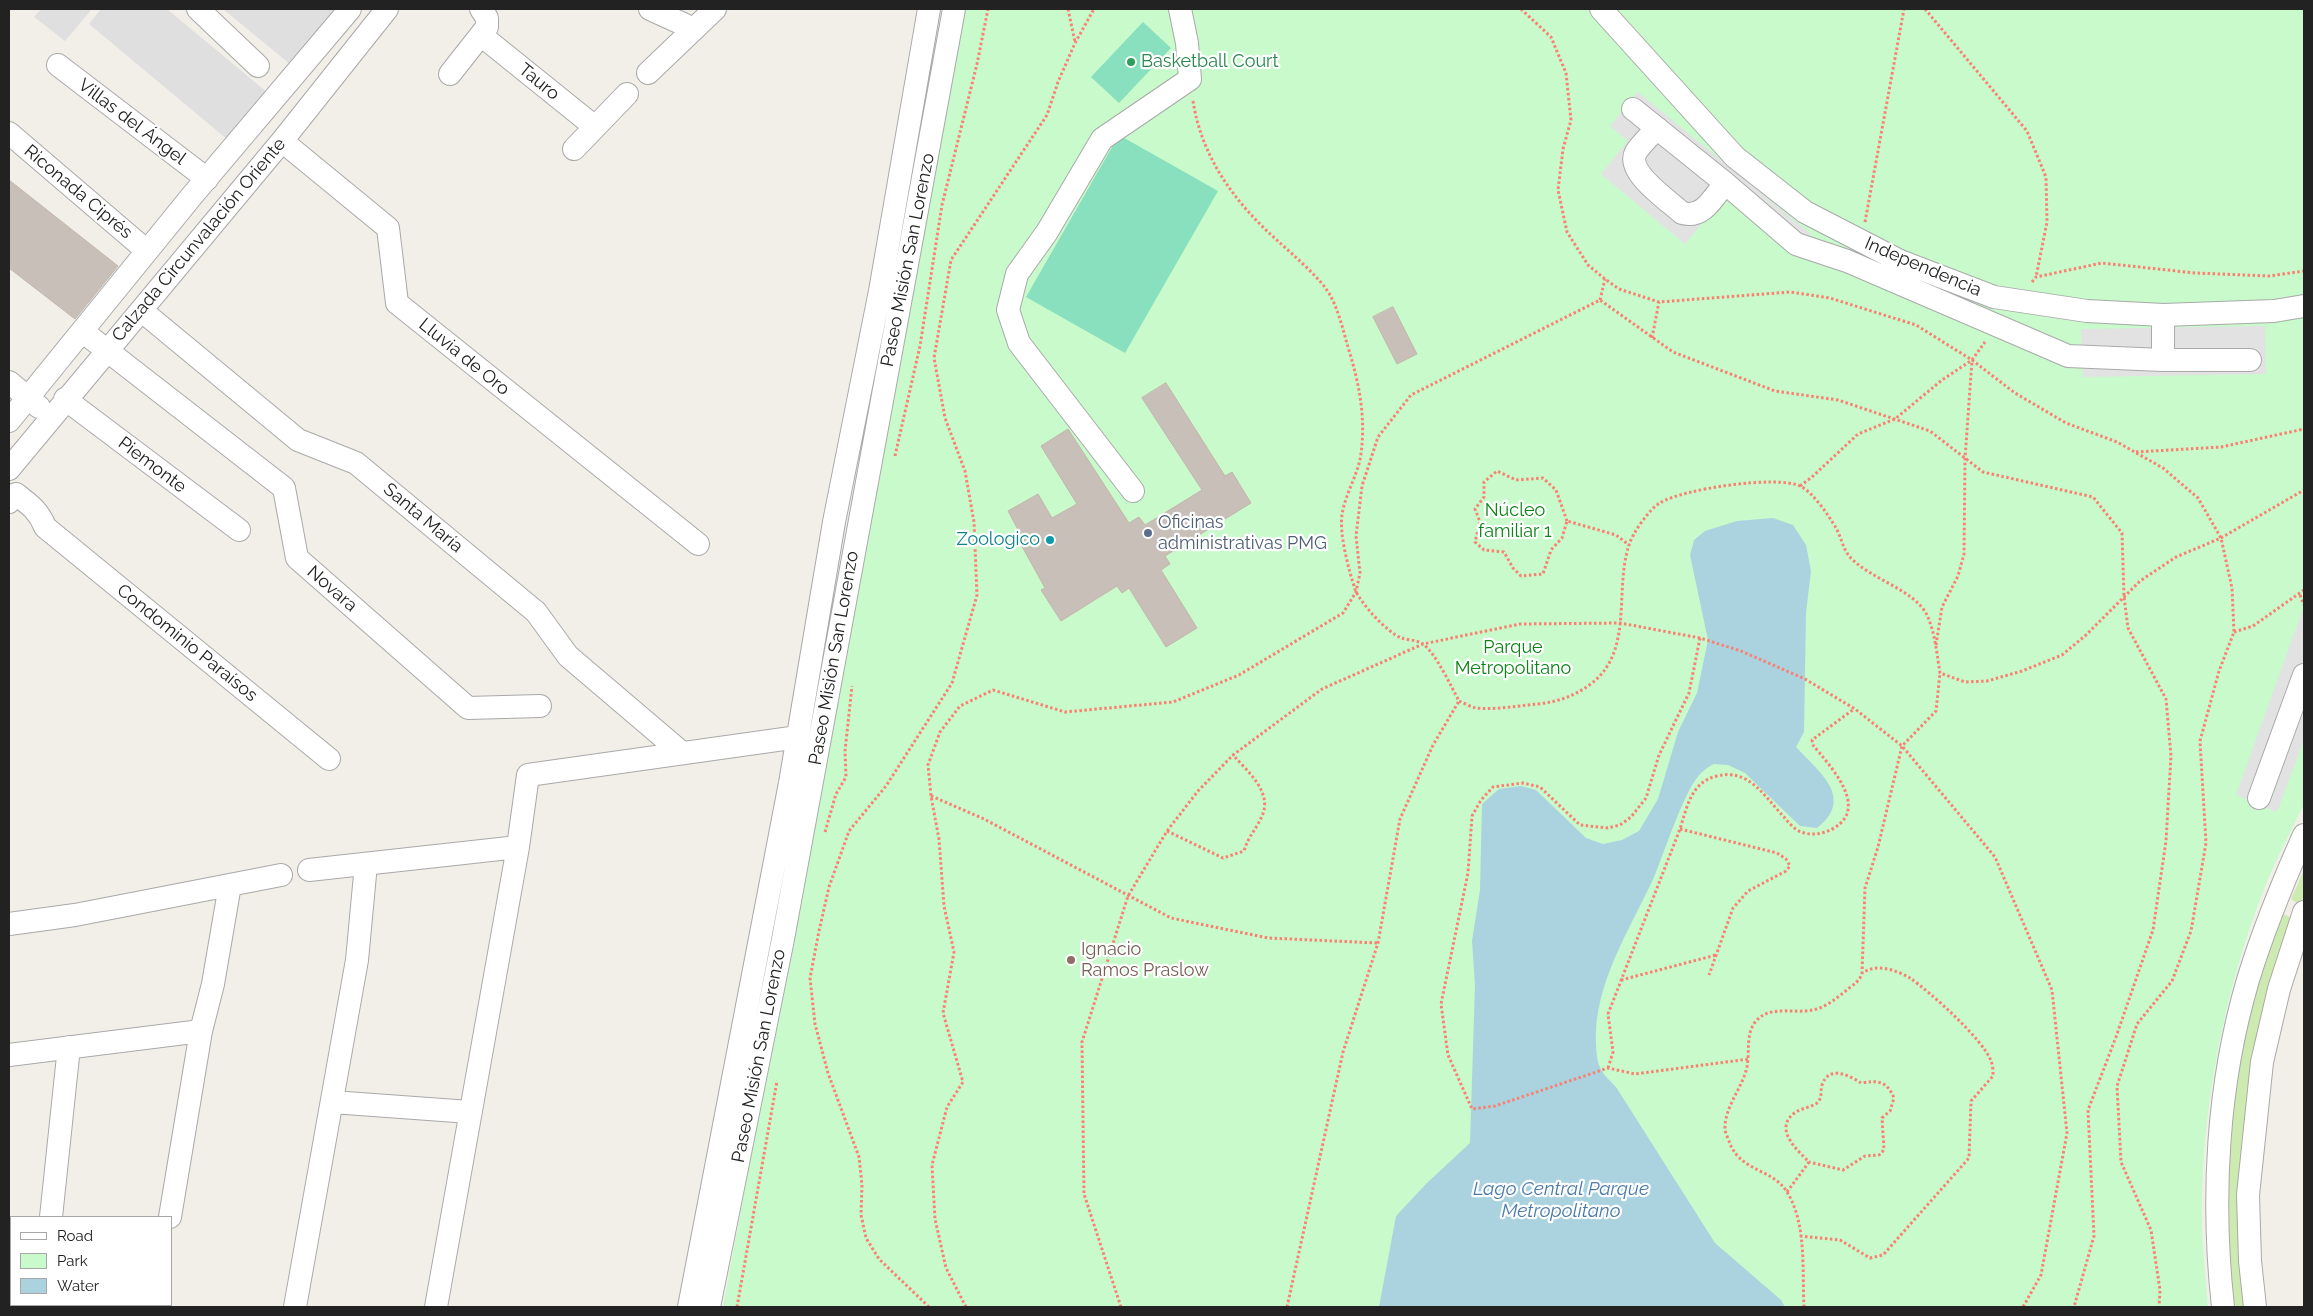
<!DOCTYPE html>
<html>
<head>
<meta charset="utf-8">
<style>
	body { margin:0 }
	#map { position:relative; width:2313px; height:1316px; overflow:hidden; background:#f2efe9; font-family:Raleway,sans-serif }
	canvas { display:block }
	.frame { position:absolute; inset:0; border:10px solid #222; pointer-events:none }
	.legend { position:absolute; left:10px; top:1216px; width:162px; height:90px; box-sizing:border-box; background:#fff; border:1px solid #a7a7a7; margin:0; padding:6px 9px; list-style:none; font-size:15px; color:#222 }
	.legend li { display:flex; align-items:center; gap:10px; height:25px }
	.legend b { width:25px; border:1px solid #a7a7a7 }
</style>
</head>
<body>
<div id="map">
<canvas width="2313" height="1316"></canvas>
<div class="frame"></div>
<ul class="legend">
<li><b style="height:6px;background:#fff"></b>Road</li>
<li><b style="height:14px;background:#c8facc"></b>Park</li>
<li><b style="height:14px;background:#aad3df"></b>Water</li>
</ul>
</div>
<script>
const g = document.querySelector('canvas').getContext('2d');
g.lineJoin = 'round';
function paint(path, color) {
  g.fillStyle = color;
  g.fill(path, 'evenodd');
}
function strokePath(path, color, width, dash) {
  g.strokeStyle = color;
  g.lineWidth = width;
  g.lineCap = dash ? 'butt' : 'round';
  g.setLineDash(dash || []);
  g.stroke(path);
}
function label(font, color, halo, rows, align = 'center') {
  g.font = font + ' Raleway,sans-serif';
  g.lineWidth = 4.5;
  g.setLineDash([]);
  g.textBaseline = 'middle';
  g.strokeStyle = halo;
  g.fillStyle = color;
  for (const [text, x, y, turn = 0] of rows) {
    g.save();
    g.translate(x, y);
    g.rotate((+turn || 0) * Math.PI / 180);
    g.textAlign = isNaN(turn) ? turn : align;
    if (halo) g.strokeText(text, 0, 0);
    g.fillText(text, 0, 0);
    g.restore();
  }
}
paint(new Path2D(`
	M 41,9 L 92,9 L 65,41 L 34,17 Z
	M 101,9 L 167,9 L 268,93 L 228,140 L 89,24 Z
	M 223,9 L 333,9 L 336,11 L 291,65 Z`), '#e0dfdf');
paint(new Path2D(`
	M 2304,870 L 2304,896 L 2300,905 L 2291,899 Z
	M 2277,911 L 2296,920 L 2274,986 L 2249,1307 L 2231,1307 L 2223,1196 L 2231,1079 Z`), '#cdebb0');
paint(new Path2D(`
	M 961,9 L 2304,9 L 2304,804 C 2291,832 2275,860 2264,889 C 2225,988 2201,1110 2202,1216 C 2202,1246 2206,1277 2208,1307 L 723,1307 Z`), '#c8facc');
paint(new Path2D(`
	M 1143,22 L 1171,48 L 1119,103 L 1091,77 Z
	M 1119,135 L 1218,191 L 1125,353 L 1026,297 Z`), '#88e0be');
paint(new Path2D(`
	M 1638,92 L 1811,234 L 1794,254 L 1724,197 L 1685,244 L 1601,174 L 1628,141 L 1610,126 Z
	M 2265,326 L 2266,374 L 2083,377 L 2081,329 Z
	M 2304,606 L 2304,739 L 2277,812 L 2236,795 Z`), '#e2e2e2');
paint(new Path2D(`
	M 1773,518 L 1793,525 L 1806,545 L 1811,571 L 1806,613 L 1804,732 L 1796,747 C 1818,771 1856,798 1817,828 L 1800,826 L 1745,773 L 1728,765 L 1714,764 C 1710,766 1705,769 1701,773 C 1685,788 1664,853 1654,877 C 1630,930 1593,984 1596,1045 C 1597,1068 1601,1072 1616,1087 L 1715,1243 L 1781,1300 L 1785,1307 L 1379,1307 L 1396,1216 L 1427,1183 L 1470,1143 L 1475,985 L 1472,941 L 1480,890 L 1482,804 L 1499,789 L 1521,786 L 1536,790 L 1586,838 L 1603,844 L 1622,840 L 1639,831 L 1658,799 L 1678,732 L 1697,693 L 1708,640 L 1690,555 L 1694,540 L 1705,531 L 1737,521 Z`), '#aad3df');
const building = new Path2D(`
	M 9,180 L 118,266 L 75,319 L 9,268 Z
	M 1393,307 L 1417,354 L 1397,364 L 1373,317 Z
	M 1166,383 L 1225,476 L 1232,472 L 1251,503 L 1165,556 L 1170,564 L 1161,570 L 1197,628 L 1166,647 L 1129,588 L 1122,593 L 1117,586 L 1061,621 L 1041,590 L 1045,588 L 1019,541 L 1023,539 L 1008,511 L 1038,494 L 1052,518 L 1077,504 L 1041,446 L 1068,429 L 1129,523 L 1139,517 L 1145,525 L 1202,490 L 1142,398 Z`);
paint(building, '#c7bfb8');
strokePath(building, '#c4b6ab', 1);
const minor = new Path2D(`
	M 198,9 L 258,66
	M 650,9 L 694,29
	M 1601,9 L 1735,157 L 1805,212 L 1900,261 L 1994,297 L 2087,311 L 2163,315 L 2274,311 L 2304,306
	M 482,36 L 595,127
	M 58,65 L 207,179
	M 648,73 L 715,9
	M 450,74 L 487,27 L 487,18 L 481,9
	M 1633,109 L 1725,183 L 1796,244 L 1847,261 L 2068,356 L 2163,360 L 2250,360
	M 1657,128 C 1650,136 1641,144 1636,152 C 1625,172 1668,200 1682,213 C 1703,219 1713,198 1725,183
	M 9,133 L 147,251
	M 282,141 L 388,228 L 397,303 L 698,544
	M 574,149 L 627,94
	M 142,311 L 298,440 L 356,463 L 536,612 L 568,656 L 682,753
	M 2163,315 L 2163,360
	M 82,331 L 284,488 L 297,558 L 468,708 L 540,706
	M 9,382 L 39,407
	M 65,399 L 239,530
	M 9,421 L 191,197 L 350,9
	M 9,469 L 282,141 L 387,9
	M 1133,491 L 1019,343 L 1008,310 L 1017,274 L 1047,232 L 1102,139 L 1190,79 L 1187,43 L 1180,9
	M 9,502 L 16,494 C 29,504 39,511 45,527 L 329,759
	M 2259,798 L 2304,675
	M 309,870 L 518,847
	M 9,924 L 75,915 L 281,875
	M 9,1055 L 201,1031
	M 332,1102 L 470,1112
	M 51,1217 L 69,1047
	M 170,1217 L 201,1031 L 213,984 L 230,885
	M 42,1307 L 43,1305
	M 156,1307 L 156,1305
	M 295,1307 L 357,960 L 366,864
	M 436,1307 L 518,847 L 528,775 L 798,737
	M 689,1307 L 790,783 L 834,522 L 880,291 L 929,9
	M 709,1307 L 783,939 L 954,9
	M 2223,1307 C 2211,1199 2217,1085 2248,980 C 2263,931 2283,882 2304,835
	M 2255,1307 L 2250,1261 L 2248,1195 L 2262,1062 L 2279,989 L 2304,912`);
strokePath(minor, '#a9a9a9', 24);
strokePath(new Path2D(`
	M 1068,9 L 1075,42
	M 1521,9 L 1551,37 L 1566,73 L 1571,120 L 1563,149 L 1558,190 L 1567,232 L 1588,265 L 1605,279 L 1619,289 L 1659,302 L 1790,292 L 1830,298 L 1916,325 L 1972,360 L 2015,393 L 2066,423 L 2117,442 L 2163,468 L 2198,498 L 2221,538 L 2232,588 L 2234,632 L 2219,671 L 2200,741 L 2206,843 L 2191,931 L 2172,981 L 2137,1024 L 2117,1086 L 2121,1162 L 2151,1230 L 2160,1290 L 2159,1307
	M 1925,9 L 2027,131 L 2046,177 L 2047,222 L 2036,277
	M 1193,101 C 1202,159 1236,204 1279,242 C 1293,255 1323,280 1331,297 C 1339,312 1343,330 1348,347 C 1359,383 1366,416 1361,454 C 1358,475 1345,494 1342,515 C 1339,534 1349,571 1355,589 C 1360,603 1387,632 1401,638 C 1408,640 1417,640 1423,644 C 1435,652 1452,688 1459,701 C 1464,703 1471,707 1476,708 C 1496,710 1517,706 1537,704 C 1558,702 1575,696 1592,683 C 1634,650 1614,590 1629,545 C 1632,534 1650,508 1660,503 C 1682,489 1776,475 1800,486 C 1813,492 1829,516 1836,528 C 1841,537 1843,548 1849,556 C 1869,579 1914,589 1927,615 C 1935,632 1937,655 1940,673 L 1965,682 L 1987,681 L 2022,671 L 2062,655 L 2086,635 L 2140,581 L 2176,557 L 2221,538 L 2304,490
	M 1865,222 L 1904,9
	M 2032,282 L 2036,277 L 2102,263 L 2195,273 L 2269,276 L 2304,271
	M 1600,300 L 1605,279
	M 1652,338 L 1659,302
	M 2136,452 L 2221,447 L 2304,429
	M 895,456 L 920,346 L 942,205 L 977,64 L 988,9
	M 1800,486 L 1812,477 L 1858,434 L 1895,419 L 1942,380 L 1972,360 L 1985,342
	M 1567,521 L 1556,490 L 1543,478 L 1516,480 L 1497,471 L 1484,482 L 1484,497 L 1475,509 L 1480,522 L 1475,542 L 1484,550 L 1504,552 L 1513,568 L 1521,576 L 1543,574 L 1551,550 L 1562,538 L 1567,521 L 1616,535 L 1629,545
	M 2300,595 L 2304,605
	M 2234,632 L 2253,626 L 2304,590
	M 1700,638 L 1689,693 L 1659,755 L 1646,798 L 1631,817 L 1620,825 L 1608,828 L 1580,825 L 1540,787 L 1523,783 L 1493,787 L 1481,800 L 1472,816 L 1468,873 L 1441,1004 L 1448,1055 L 1472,1109 L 1495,1106 L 1608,1068 L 1635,1074 L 1749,1059
	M 1936,645 L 1942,607 L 1958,576 L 1964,554 L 1965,459 L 1972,360
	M 931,796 L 984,819 L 1171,918 L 1268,938 L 1378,943
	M 1680,829 L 1777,853 L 1786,859 L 1790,866 L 1786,871 L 1748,891 L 1733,908 L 1709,975
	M 1167,831 L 1223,858 L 1244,851 C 1248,837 1257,828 1262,816 C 1273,792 1247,771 1233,755
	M 825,832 L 836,794 L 846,777 L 845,751 L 852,686
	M 1621,980 L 1716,955
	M 1608,1068 L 1613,1052 L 1608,1014 L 1680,829 C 1687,807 1691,782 1717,776 C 1749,768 1764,796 1784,817 C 1788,822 1795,830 1801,832 C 1812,836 1824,834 1834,828 C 1870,807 1829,765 1813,745 L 1812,740 L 1854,709
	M 1787,1192 L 1809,1162 C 1797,1150 1772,1128 1796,1112 C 1802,1108 1812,1107 1817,1103 C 1823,1098 1820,1090 1822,1085 C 1829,1065 1849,1075 1861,1083 C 1878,1080 1887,1081 1894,1098 L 1890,1111 L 1882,1118 L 1884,1150 L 1879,1155 L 1865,1156 L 1843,1170 L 1809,1162
	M 1800,1236 L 1840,1240 L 1870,1258 L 1883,1255 L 1969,1158 L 1971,1101 L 1993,1076 C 1993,1071 1993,1065 1991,1061 C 1983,1039 1930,992 1910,978 C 1896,970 1876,963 1863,973
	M 737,1307 L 777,1081
	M 929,1307 L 879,1259 L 866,1238 L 861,1215 L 862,1185 L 859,1157 L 828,1073 L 815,1024 L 810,978 L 819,931 L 829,887 L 849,831 L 886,786 L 952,683 L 977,595 L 974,522 L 965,471 L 945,418 L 934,358 L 951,260 L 1047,115 L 1058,82 L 1075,43 L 1094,9
	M 966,1307 L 946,1268 L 935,1219 L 932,1165 L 947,1107 L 963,1082 L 943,1013 L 954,952 L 944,906 L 939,839 L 931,796 L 928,765 L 940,732 L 960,706 L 993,690 L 1065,712 L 1173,702 L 1239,675 L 1343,613 L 1356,592 L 1360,573 L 1356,536 L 1362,486 L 1378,437 L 1411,395 L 1600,300 L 1673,352 L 1775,391 L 1838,400 L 1930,431 L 1983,472 L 2093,497 L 2122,533 L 2124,597 L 2128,628 L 2166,699 L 2171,756 L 2166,841 L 2153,930 L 2116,1037 L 2088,1110 L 2094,1236 L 2074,1307
	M 1121,1307 L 1084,1194 L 1082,1042 L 1128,896 L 1167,831 L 1198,791 L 1233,755 L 1322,689 L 1423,644 L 1520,624 L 1620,623 L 1700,638 L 1741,651 L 1805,679 L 1855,709 L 1902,746 L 1995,857 L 2052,990 L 2067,1133 L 2041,1275 L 2023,1307
	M 1287,1307 L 1343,1052 L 1378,943 L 1400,819 L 1433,745 L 1459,701
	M 1804,1307 C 1802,1271 1807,1224 1787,1192 C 1773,1169 1742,1172 1730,1144 C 1729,1140 1726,1135 1725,1130 C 1724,1107 1742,1089 1747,1067 C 1750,1052 1745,1032 1757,1020 C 1771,1005 1795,1014 1812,1010 C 1825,1008 1837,998 1848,989 C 1854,984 1860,981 1862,973 L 1865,888 L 1878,847 L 1902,746 L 1936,711 L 1940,673`), '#fa8072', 3, [2.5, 2.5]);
strokePath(minor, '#fff', 22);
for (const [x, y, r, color] of [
	[1131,62,5,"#2e9e5b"],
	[1148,533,5,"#5c6f8a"],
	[1050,540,5,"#0f9aa8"],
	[1071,960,5,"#8d6e63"]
]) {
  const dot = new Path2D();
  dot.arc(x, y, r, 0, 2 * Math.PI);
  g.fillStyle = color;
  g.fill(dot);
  strokePath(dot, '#fff', 2);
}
label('18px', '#27864d', '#fff', [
	["Basketball Court",1141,62]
], 'left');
label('18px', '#222', '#fff', [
	["Tauro",539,82,39],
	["Villas del Ángel",132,122,37],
	["Riconada Ciprés",78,192,40],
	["Calzada Circunvalación Oriente",199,240,-50],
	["Paseo Misión San Lorenzo",908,260,-79],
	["Independencia",1923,267,23],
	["Lluvia de Oro",464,357,39],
	["Piemonte",152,465,37],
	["Santa María",423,518,40],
	["Novara",332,589,41],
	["Condominio Paraísos",187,643,39],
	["Paseo Misión San Lorenzo",834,658,-80],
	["Paseo Misión San Lorenzo",759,1056,-79]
]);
label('18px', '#0c8416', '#fff', [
	["Núcleo",1515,511],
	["familiar 1",1515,532],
	["Parque",1513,648],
	["Metropolitano",1513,669]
]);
label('18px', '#4e5e75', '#fff', [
	["Oficinas",1158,523],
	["administrativas PMG",1158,544]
], 'left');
label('18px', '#0d838f', '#fff', [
	["Zoologico",1040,540]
], 'right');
label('18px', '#785e54', '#fff', [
	["Ignacio",1081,950],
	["Ramos Praslow",1081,971]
], 'left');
label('italic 19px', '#4a7aab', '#fff', [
	["Lago Central Parque",1561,1189],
	["Metropolitano",1561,1211]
]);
</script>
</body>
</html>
